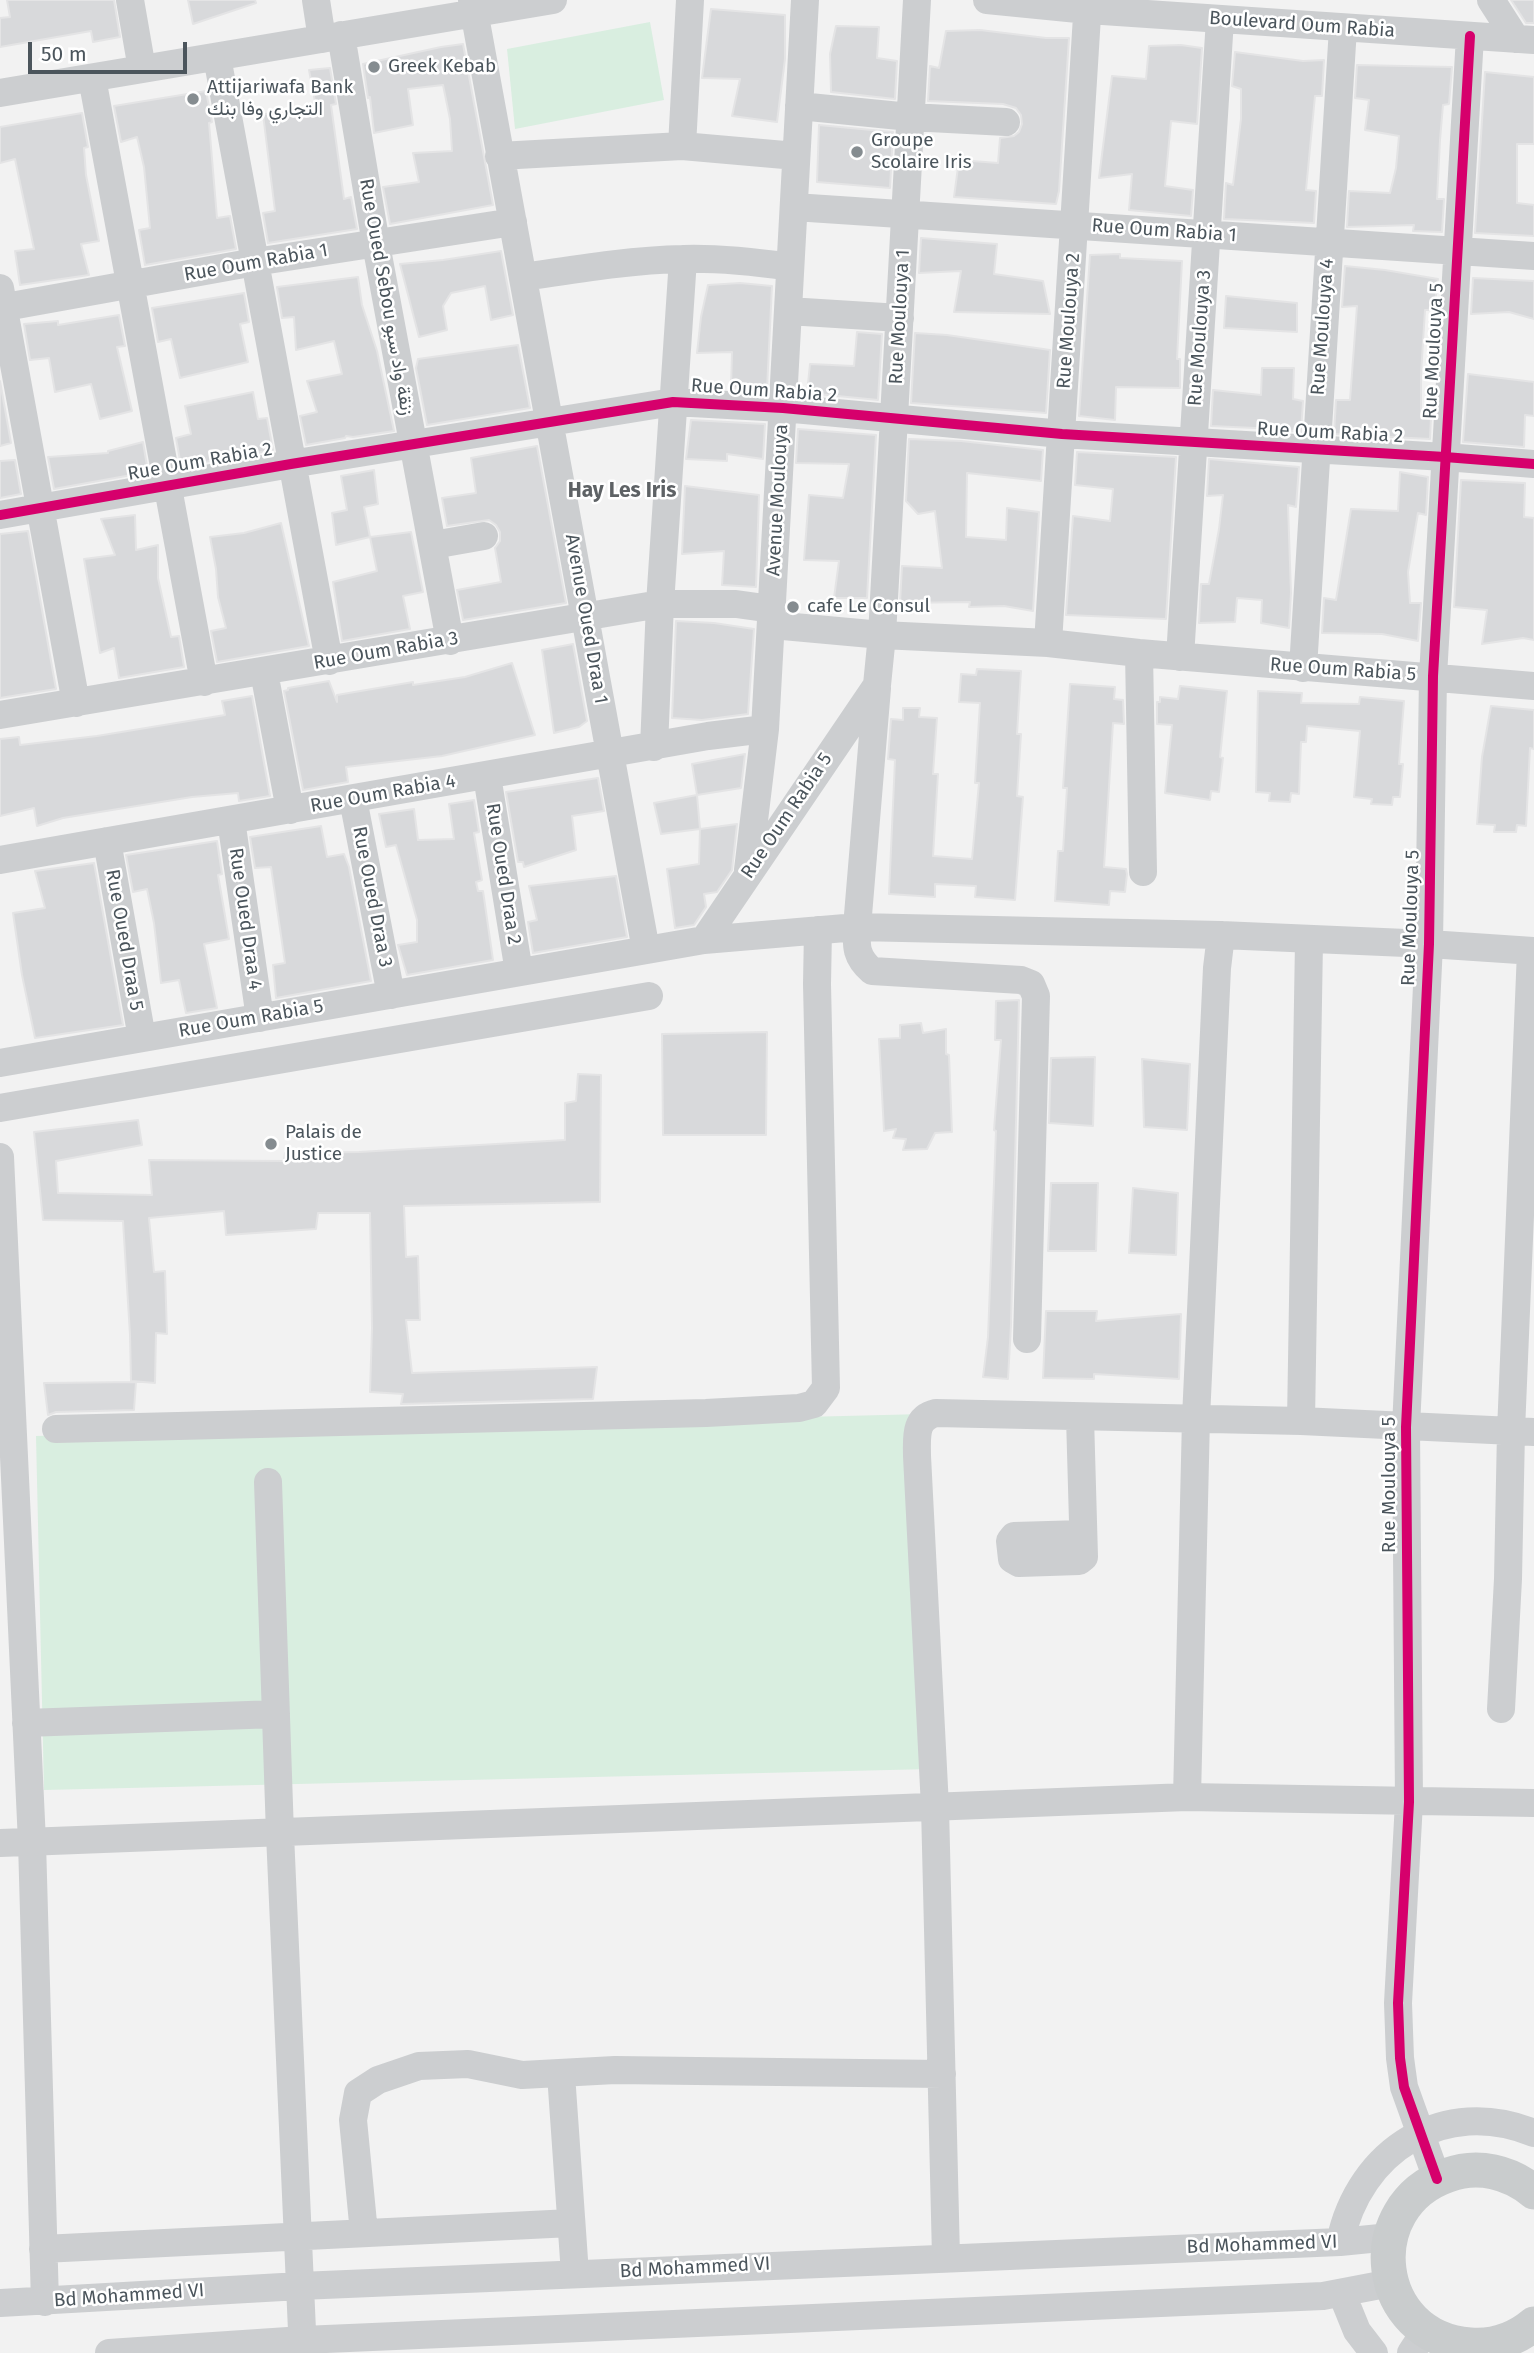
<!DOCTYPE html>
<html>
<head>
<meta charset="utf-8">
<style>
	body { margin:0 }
	#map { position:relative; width:1534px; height:2353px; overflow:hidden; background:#f2f2f2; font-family:"Fira Sans",sans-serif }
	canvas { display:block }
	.scale { position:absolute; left:28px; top:42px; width:159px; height:32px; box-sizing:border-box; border:4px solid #4b555c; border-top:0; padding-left:9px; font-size:21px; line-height:24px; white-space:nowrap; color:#4b555c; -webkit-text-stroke:5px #fff; paint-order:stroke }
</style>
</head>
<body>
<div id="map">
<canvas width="1534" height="2353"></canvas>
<div class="scale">50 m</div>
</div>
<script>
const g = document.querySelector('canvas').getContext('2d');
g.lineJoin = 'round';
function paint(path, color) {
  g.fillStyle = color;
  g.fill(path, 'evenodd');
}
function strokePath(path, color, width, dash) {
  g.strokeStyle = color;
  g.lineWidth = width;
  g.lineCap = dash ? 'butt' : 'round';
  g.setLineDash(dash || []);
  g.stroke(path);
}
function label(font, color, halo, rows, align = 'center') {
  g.font = font + ' "Fira Sans",Vazirmatn,sans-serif';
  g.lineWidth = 5;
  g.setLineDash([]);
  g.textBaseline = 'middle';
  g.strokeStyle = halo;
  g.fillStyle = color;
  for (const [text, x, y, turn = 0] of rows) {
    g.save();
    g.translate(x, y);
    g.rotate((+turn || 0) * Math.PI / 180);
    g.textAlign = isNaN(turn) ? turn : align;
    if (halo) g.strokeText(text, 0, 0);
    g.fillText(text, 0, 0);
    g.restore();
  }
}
paint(new Path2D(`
	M 650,22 L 664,100 L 515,129 L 507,49 Z
	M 924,1414 L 932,1769 L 44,1790 L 36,1436 Z`), '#d9eee0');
const building = new Path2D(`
	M 7,0 L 114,0 L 120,37 L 93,42 L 91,31 L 0,47 L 0,18 L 10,17 Z
	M 188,0 L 255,0 L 256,3 L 193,24 Z
	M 1511,0 L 1534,0 L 1534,23 L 1526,23 Z
	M 711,9 L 785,15 L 785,59 L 777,122 L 732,116 L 740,79 L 702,78 Z
	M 836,26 L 879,27 L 877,58 L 897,61 L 895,99 L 831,92 L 830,54 Z
	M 980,30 L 1046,38 L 1069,38 L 1059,191 L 1056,204 L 954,197 L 959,160 L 998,163 L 1000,138 L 1014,136 L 1019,132 L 1022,124 L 1021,115 L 1016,108 L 1003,104 L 928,101 L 930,66 L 939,68 L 946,31 Z
	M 463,44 L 493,205 L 390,224 L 383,187 L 419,182 L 413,153 L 452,151 L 450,119 L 443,85 L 408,89 L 413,125 L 374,133 L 370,97 L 368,98 L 363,64 L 441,47 Z
	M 1181,45 L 1202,48 L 1197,124 L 1171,121 L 1165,186 L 1193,190 L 1191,216 L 1129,210 L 1132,174 L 1099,178 L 1112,76 L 1146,79 L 1149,46 Z
	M 1235,52 L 1303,61 L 1324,60 L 1322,96 L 1315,96 L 1306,190 L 1316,191 L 1314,223 L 1224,219 L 1226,183 L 1233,185 L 1241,119 L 1241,89 L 1232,86 Z
	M 1357,65 L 1452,67 L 1449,104 L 1443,105 L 1440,140 L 1437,199 L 1444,199 L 1442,232 L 1413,231 L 1414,225 L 1347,227 L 1349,191 L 1390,193 L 1396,168 L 1399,136 L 1365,130 L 1369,100 L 1355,98 Z
	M 330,68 L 336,104 L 331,105 L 344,199 L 351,197 L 357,229 L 268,243 L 263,213 L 275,211 L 263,114 L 294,113 L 322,106 L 316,107 L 309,70 Z
	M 1485,72 L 1534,77 L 1534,144 L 1517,144 L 1517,203 L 1534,205 L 1534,236 L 1475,233 Z
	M 206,91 L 212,122 L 209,123 L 217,218 L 230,216 L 236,249 L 145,265 L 139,230 L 150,228 L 144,167 L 137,137 L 121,142 L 114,106 Z
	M 82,113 L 88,147 L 84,148 L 86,175 L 99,241 L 81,244 L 89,275 L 20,285 L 15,251 L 34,249 L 15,159 L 0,163 L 0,127 Z
	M 819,125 L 893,132 L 890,188 L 817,182 Z
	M 921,238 L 997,244 L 994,274 L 1043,281 L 1050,314 L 954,312 L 961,271 L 919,273 Z
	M 501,251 L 513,315 L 491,320 L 485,286 L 451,293 L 443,306 L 447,330 L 419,337 L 400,264 L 443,260 Z
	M 1120,254 L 1120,258 L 1182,261 L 1177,359 L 1180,359 L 1180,388 L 1116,387 L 1115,420 L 1079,416 L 1090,255 Z
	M 1345,266 L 1385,270 L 1438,279 L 1434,310 L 1425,310 L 1421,374 L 1421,416 L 1431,417 L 1430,439 L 1334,434 L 1336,400 L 1350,400 L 1357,306 L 1342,307 Z
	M 358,277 L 362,305 L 377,351 L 394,431 L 353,437 L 346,436 L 345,438 L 306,445 L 300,416 L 317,412 L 307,381 L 342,374 L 334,341 L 296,350 L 294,317 L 282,318 L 277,287 Z
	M 1473,278 L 1534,281 L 1534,319 L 1509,312 L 1471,314 Z
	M 740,283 L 772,286 L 767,389 L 731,388 L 732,352 L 697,353 L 701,317 L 708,285 Z
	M 244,293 L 249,322 L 240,324 L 248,362 L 180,378 L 171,339 L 158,342 L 152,308 Z
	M 1226,296 L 1297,303 L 1297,332 L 1224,328 Z
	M 119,315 L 125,346 L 117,347 L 132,411 L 100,419 L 91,384 L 55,392 L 49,358 L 30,360 L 24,324 L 58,321 L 58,325 Z
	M 857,332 L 882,334 L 878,400 L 807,393 L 810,364 L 854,366 Z
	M 915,333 L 947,335 L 1050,350 L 1046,413 L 911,403 Z
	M 518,345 L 530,408 L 427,425 L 416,368 L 418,359 Z
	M 1262,368 L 1294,368 L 1293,399 L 1303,401 L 1301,432 L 1277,429 L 1211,426 L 1213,390 L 1261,395 Z
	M 1468,374 L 1534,382 L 1534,416 L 1525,415 L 1524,447 L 1463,442 Z
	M 0,381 L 11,443 L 0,446 Z
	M 253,392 L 258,419 L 267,418 L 273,450 L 181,466 L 176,438 L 191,434 L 185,406 Z
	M 691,420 L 765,424 L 763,459 L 727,454 L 727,461 L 686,459 Z
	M 798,429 L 876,435 L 867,598 L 834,598 L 839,561 L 804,560 L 809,495 L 843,498 L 849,464 L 796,463 Z
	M 909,439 L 961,441 L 1043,450 L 1041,481 L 967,473 L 966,537 L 1006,540 L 1007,508 L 1039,512 L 1033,611 L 1004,606 L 969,607 L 970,602 L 900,603 L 902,566 L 942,568 L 935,511 L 918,514 L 906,501 Z
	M 143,442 L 148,472 L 54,489 L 48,457 L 108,453 L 108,451 Z
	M 537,446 L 566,603 L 463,620 L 457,590 L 501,582 L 495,548 L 500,541 L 500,532 L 496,525 L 489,520 L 447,526 L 442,498 L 476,493 L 471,458 Z
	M 1077,452 L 1176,457 L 1166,619 L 1066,615 L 1073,516 L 1110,521 L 1113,489 L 1075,485 Z
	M 1209,459 L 1299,467 L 1296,507 L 1288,505 L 1291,593 L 1289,628 L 1261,623 L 1262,600 L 1237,598 L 1235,622 L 1199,623 L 1201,584 L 1209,584 L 1219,529 L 1223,495 L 1207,496 Z
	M 15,460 L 21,494 L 0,498 L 0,461 Z
	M 374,470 L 378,504 L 364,507 L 370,537 L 336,545 L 332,513 L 347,510 L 341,476 Z
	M 1400,472 L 1428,477 L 1426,515 L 1418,513 L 1408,572 L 1410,603 L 1421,603 L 1418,641 L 1382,634 L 1322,633 L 1324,598 L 1336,600 L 1351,509 L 1398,511 Z
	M 1461,480 L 1525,483 L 1524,517 L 1534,518 L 1534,640 L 1523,638 L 1482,644 L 1487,610 L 1454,607 Z
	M 685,486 L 759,495 L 756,587 L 722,585 L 724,551 L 682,554 Z
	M 135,515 L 136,550 L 158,545 L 158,578 L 171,637 L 179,636 L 184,667 L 119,678 L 114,648 L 100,653 L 84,559 L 115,555 L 101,519 Z
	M 281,523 L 309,646 L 217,662 L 211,631 L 226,628 L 218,597 L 216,569 L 210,537 L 244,533 Z
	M 28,531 L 56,689 L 0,698 L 0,534 Z
	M 411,532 L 423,592 L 403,596 L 410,629 L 342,641 L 333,582 L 377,571 L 370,537 Z
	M 676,621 L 714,623 L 754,629 L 748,714 L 702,720 L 672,718 Z
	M 573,644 L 587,721 L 579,727 L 554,733 L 542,650 Z
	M 512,663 L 535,735 L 442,756 L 346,767 L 348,782 L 303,790 L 284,691 L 288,690 L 288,688 L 329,681 L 337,702 L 337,695 L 413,682 L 413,685 L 465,677 Z
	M 977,669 L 1021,671 L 1017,734 L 1021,734 L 1017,796 L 1023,797 L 1015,900 L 975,897 L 976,886 L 935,884 L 935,897 L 889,894 L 895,760 L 888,759 L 891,719 L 903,720 L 903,708 L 920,708 L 919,717 L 937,718 L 933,774 L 938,774 L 933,856 L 972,859 L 979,783 L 975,783 L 980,703 L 959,702 L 961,674 L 976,675 Z
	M 1070,684 L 1115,687 L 1114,699 L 1123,700 L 1124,724 L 1113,723 L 1104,867 L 1126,869 L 1127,874 L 1125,892 L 1110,891 L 1109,905 L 1055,901 L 1058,851 L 1063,851 L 1067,788 L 1063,788 Z
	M 1180,686 L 1227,691 L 1220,757 L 1223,758 L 1219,792 L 1211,791 L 1210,800 L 1165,793 L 1172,725 L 1157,724 L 1157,702 L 1160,702 L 1160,697 L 1178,699 Z
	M 1258,691 L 1302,693 L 1301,703 L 1359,704 L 1360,697 L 1404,701 L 1399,764 L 1403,764 L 1400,797 L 1393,797 L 1392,805 L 1371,804 L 1372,799 L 1354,797 L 1360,731 L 1307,726 L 1306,742 L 1301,742 L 1299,794 L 1291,793 L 1290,802 L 1269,801 L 1270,793 L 1256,792 Z
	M 252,696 L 270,796 L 239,801 L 238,793 L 192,797 L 63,818 L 37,826 L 34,808 L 0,816 L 0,739 L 19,737 L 20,745 L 97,736 L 225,715 L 222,701 Z
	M 1491,706 L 1534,710 L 1534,749 L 1530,748 L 1526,826 L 1517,825 L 1516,832 L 1494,832 L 1495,825 L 1477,824 L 1482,757 Z
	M 745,754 L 741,788 L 697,795 L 692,764 Z
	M 598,778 L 604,811 L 572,816 L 576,850 L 524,867 L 523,862 L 518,862 L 506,792 Z
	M 697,795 L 700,829 L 661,834 L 654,803 Z
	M 474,800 L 479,832 L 474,833 L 482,880 L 476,882 L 478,891 L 483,891 L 493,960 L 407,975 L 398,945 L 417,942 L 417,920 L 396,845 L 386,847 L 379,814 L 414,809 L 418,840 L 454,839 L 449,804 Z
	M 737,824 L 732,870 L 717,892 L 704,894 L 706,907 L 694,925 L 675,928 L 667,869 L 699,864 L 700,829 Z
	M 321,826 L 327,857 L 344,854 L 349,867 L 371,981 L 276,998 L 273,965 L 285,963 L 271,867 L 255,868 L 250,837 Z
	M 217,841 L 222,874 L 218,875 L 229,939 L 204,944 L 217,1008 L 186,1013 L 179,980 L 161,983 L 154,923 L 147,889 L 133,892 L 126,855 Z
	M 94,863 L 123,1025 L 35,1038 L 22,975 L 13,913 L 45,908 L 35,871 Z
	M 616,876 L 627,937 L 533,953 L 528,922 L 537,920 L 529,886 Z
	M 1019,1000 L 1011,1325 L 1008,1379 L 983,1377 L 988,1337 L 996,1131 L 994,1130 L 1001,1040 L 995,1040 L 996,1001 Z
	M 921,1023 L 923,1033 L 946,1029 L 946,1054 L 949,1055 L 952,1132 L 935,1133 L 927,1149 L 903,1150 L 906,1139 L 893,1138 L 896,1129 L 884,1131 L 879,1039 L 900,1038 L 900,1025 Z
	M 767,1032 L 766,1135 L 663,1135 L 662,1034 Z
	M 1095,1057 L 1093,1126 L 1049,1123 L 1051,1058 Z
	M 1142,1059 L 1190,1064 L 1187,1130 L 1144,1127 Z
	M 578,1074 L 601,1075 L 600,1202 L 404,1206 L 406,1257 L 418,1256 L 420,1320 L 406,1320 L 412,1373 L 597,1367 L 593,1399 L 401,1404 L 403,1394 L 370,1392 L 372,1328 L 370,1213 L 318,1213 L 316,1229 L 226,1235 L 224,1211 L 149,1218 L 154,1272 L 165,1271 L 167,1334 L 156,1333 L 155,1383 L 131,1381 L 130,1335 L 123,1221 L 43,1220 L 34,1132 L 138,1120 L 142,1145 L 56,1161 L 58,1193 L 152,1195 L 149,1160 L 284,1161 L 285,1153 L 359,1152 L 565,1140 L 565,1103 L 576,1101 Z
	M 1051,1183 L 1098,1183 L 1096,1251 L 1048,1251 Z
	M 1133,1188 L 1178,1193 L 1176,1255 L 1129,1253 Z
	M 1046,1311 L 1097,1311 L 1096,1321 L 1181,1314 L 1179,1379 L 1094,1374 L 1094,1379 L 1043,1378 Z
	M 136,1382 L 134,1410 L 56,1412 L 48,1415 L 44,1383 Z`);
paint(building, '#d8d9db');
strokePath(building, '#e4e4e5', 2);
strokePath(new Path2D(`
	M 130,0 L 142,69
	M 316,0 L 322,39
	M 472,0 L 646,950
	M 987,0 L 1088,10 L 1534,40
	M 1491,0 L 1516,39
	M 341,35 L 376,244 L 450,641
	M 217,57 L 329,661
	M 92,78 L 204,682
	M 0,93 L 553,0
	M 799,106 L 910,117 L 1006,122
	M 682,146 L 690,0
	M 499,156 L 682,146 L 796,156
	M 794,207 L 1534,256
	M 524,277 C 577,269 630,260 684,259 C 719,258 755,262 790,267
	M 0,288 L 76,703
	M 0,308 L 255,262 L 513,222
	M 788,311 L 900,318
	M 0,515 L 291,464 L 673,402 L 783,408 L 1062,434 L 1445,457 L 1534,464
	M 433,545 L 484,536
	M 772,625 L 882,635 L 917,0
	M 1048,643 L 1088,0
	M 1139,653 L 1143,872
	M 1180,657 L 1220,19
	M 1303,668 L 1343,28
	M 264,672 L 290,810
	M 877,688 L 857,927 C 856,947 856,957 872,971 L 1021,980 L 1031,984 L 1036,996 L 1027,1339
	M 0,715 L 660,604 L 736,604 L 772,609
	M 654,747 L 660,604 L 683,259
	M 487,776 L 519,972
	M 353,799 L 391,995
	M 231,820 L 260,1018
	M 107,841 L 142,1038
	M 0,860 L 708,736 L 765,729
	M 748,870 L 765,729 L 805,0
	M 704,940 L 877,685 L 882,635 L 1048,643 L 1139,653 L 1534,686
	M 0,1063 L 704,940 L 857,927 L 1221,935 L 1429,944 L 1534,951
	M 0,1108 L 649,996
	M 0,1157 L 32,1842 L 45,2302
	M 1080,1417 L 1084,1557 L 1079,1561 L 1019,1563 L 1012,1559 L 1010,1541 L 1014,1536 L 1083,1534
	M 1301,1421 L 1309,941
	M 56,1429 L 706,1413 L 799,1408 L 814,1404 L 826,1388 L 817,984 L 818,930
	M 268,1482 L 280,1834 L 303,2353
	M 1501,1709 L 1508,1579 L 1511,1431 L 1531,951
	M 26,1723 L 276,1714
	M 1187,1797 L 1196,1418 L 1217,968 L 1221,935
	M 0,1843 L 1187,1797 L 1534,1803
	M 561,2074 L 575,2274
	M 1437,2179 L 1404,2087 L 1400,2058 L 1398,2003 L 1409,1802 L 1406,1427 L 1429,944 L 1433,676 L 1470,36
	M 364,2233 L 353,2120 L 358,2093 L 378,2080 L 419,2066 L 468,2064 L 522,2075 L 615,2070 L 942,2074
	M 1340,2242 C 1359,2150 1444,2096 1534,2133
	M 43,2249 L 571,2223
	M 946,2257 L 935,1807 L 917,1456 C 917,1438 914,1418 936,1413 L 1301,1421 L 1534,1432
	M 1342,2294 L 1357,2331 L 1374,2353
	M 0,2303 L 300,2286 L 1340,2242 L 1390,2237
	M 109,2353 L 303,2340 L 1323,2296 L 1391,2283
	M 1411,2353 L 1426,2330`), '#ccced0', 28);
strokePath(new Path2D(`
	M 1534,2192 C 1510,2172 1478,2164 1448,2175 C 1358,2206 1373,2338 1470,2345 C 1493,2347 1516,2339 1534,2324`), '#c9cccd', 35);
strokePath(new Path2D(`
	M 0,515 L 291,464 L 673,402 L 783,408 L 1062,434 L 1445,457 L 1534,464
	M 1437,2179 L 1404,2087 L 1400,2058 L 1398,2003 L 1409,1802 L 1406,1427 L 1429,944 L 1433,676 L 1470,36`), '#d6006c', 10);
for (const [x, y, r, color] of [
	[374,67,7,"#858c90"],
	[193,99,7,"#858c90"],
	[857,152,7,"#858c90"],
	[793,607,7,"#858c90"],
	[271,1144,7,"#858c90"]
]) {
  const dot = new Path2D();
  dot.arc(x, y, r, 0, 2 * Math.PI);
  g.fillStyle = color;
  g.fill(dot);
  strokePath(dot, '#fff', 2.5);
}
label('19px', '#4b555c', '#fff', [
	["Boulevard Oum Rabia",1302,25,4],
	["Rue Oum Rabia 1",1164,231,4],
	["Rue Oum Rabia 1",256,263,-10],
	["Rue Oued Sebou زنقة واد سبو",386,297,80],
	["Rue Moulouya 1",900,317,-87],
	["Rue Moulouya 2",1069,321,-86],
	["Rue Moulouya 4",1323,327,-86],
	["Rue Moulouya 3",1200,338,-86],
	["Rue Moulouya 5",1434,351,-87],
	["Rue Oum Rabia 2",764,391,4],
	["Rue Oum Rabia 2",1330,433,3],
	["Rue Oum Rabia 2",200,462,-10],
	["Avenue Moulouya",778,500,-87],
	["Avenue Oued Draa 1",586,619,80],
	["Rue Oum Rabia 3",386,651,-10],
	["Rue Oum Rabia 5",1343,670,4],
	["Rue Oum Rabia 4",383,794,-10],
	["Rue Oum Rabia 5",787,816,-56],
	["Rue Oued Draa 2",503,874,81],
	["Rue Oued Draa 3",372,897,79],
	["Rue Moulouya 5",1411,918,-88],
	["Rue Oued Draa 4",245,919,82],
	["Rue Oued Draa 5",124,940,80],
	["Rue Oum Rabia 5",251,1019,-10],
	["Rue Moulouya 5",1390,1485,-90],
	["Bd Mohammed VI",1262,2245,-2],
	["Bd Mohammed VI",695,2268,-3],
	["Bd Mohammed VI",129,2296,-4]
]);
label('19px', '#4b555c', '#fff', [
	["Greek Kebab",388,67],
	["Attijariwafa Bank",207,88],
	["التجاري وفا بنك",207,110],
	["Groupe",871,141],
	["Scolaire Iris",871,163],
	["cafe Le Consul",807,607],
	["Palais de",285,1133],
	["Justice",285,1155]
], 'left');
label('bold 21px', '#5e6265', '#fff', [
	["Hay Les Iris",622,491]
]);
</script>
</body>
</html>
